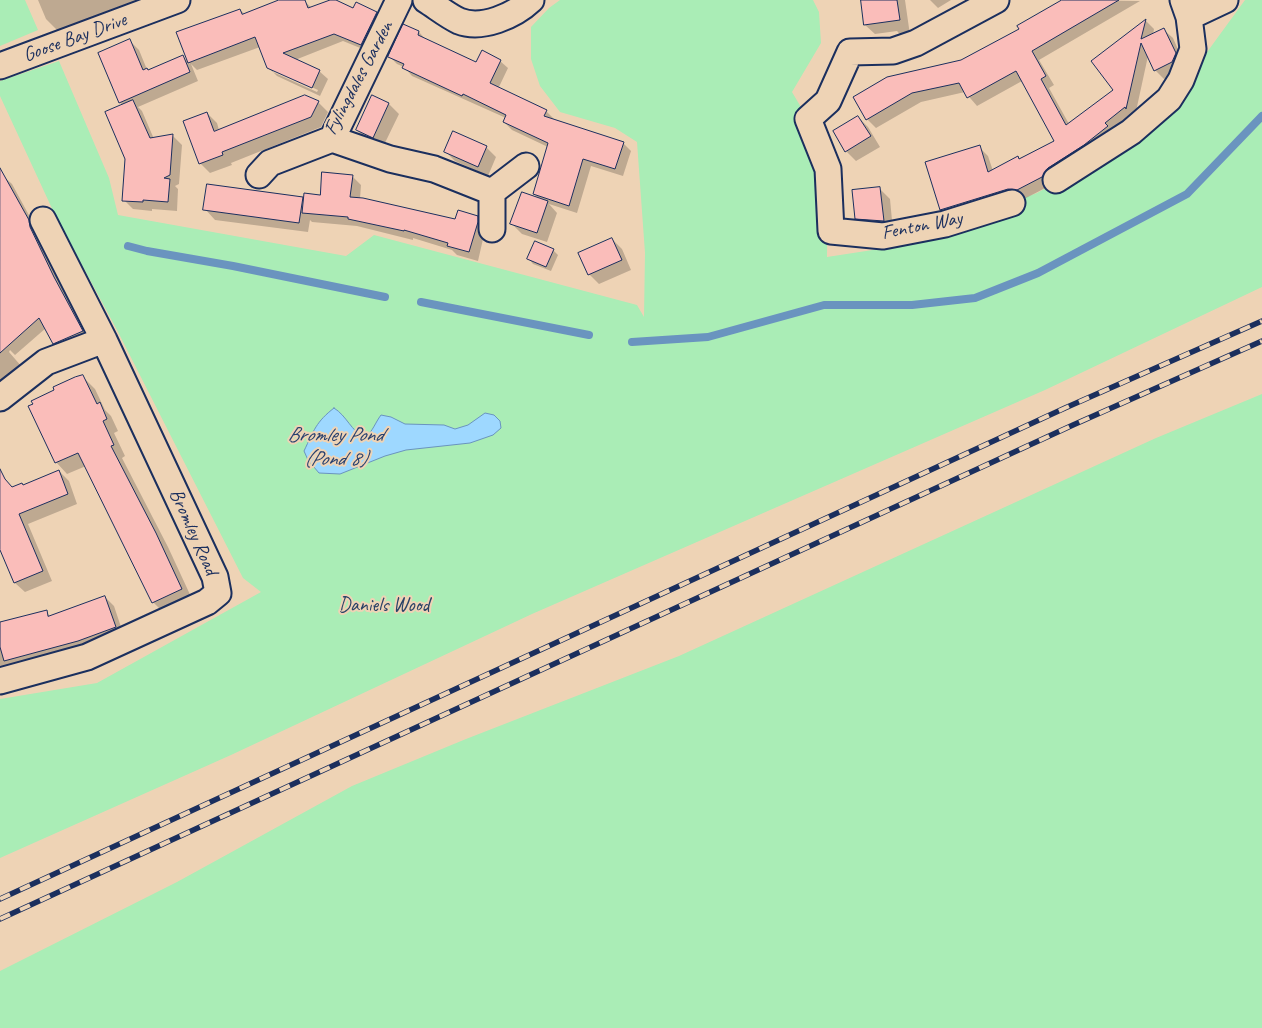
<!DOCTYPE html>
<html>
<head>
<meta charset="utf-8">
<style>
	body { margin:0 }
	canvas { display:block; background:#eed3b5 }
</style>
</head>
<body>
<canvas width="1262" height="1028"></canvas>
<script>
const g = document.querySelector('canvas').getContext('2d');
g.lineJoin = 'round';
function paint(path, color) {
  g.fillStyle = color;
  g.fill(path, 'evenodd');
}
function strokePath(path, color, width, dash) {
  g.strokeStyle = color;
  g.lineWidth = width;
  g.lineCap = dash ? 'butt' : 'round';
  g.setLineDash(dash || []);
  g.stroke(path);
}
function label(font, color, halo, rows, align = 'center') {
  g.font = font + ' Caveat,sans-serif';
  g.lineWidth = 4;
  g.setLineDash([]);
  g.textBaseline = 'middle';
  g.strokeStyle = halo;
  g.fillStyle = color;
  for (const [text, x, y, turn = 0] of rows) {
    g.save();
    g.translate(x, y);
    g.rotate((+turn || 0) * Math.PI / 180);
    g.textAlign = isNaN(turn) ? turn : align;
    if (halo) g.strokeText(text, 0, 0);
    g.fillText(text, 0, 0);
    g.restore();
  }
}
paint(new Path2D(`
	M 0,0 L 25,0 L 38,30 L 0,46 Z
	M 560,0 L 813,0 L 819,12 L 821,43 L 792,92 L 808,119 L 828,169 L 827,257 L 905,245 L 1037,193 L 1151,129 L 1245,0 L 1262,0 L 1262,287 L 1045,390 L 532,614 L 231,755 L 0,858 L 0,699 L 97,683 L 261,592 L 243,578 L 117,330 L 55,215 L 0,96 L 0,81 L 59,61 L 109,178 L 118,215 L 346,256 L 374,235 L 637,305 L 644,317 L 645,253 L 637,142 L 615,128 L 560,112 L 540,86 L 531,59 L 531,27 L 549,8 Z
	M 1262,394 L 1262,1028 L 0,1028 L 0,971 L 177,882 L 352,786 L 466,739 L 679,656 L 1156,438 Z`), '#aaedb6');
const water = new Path2D(`
	M 334,408 C 347,416 351,431 365,438 C 373,431 375,423 381,415 L 391,417 L 405,424 L 444,425 L 455,429 L 468,425 L 485,413 L 494,415 L 500,421 L 501,428 L 493,435 L 470,443 L 406,450 L 385,456 L 340,474 L 319,473 L 308,460 L 304,451 C 314,430 316,422 334,408 Z`);
paint(water, '#9ed8ff');
strokePath(water, '#6a94bf', 1);
paint(new Path2D(`
	M 38,0 L 140,0 L 131,4 L 116,15 L 111,10 L 59,32 L 46,19 Z
	M 283,0 L 304,1 L 312,8 L 354,10 L 356,4 L 376,13 L 385,22 L 370,52 L 343,41 L 295,60 L 319,71 L 328,79 L 320,96 L 277,76 L 273,72 L 317,92 L 318,90 L 273,69 L 273,72 L 268,68 L 260,47 L 197,70 L 191,64 L 198,81 L 138,107 L 142,111 L 154,139 L 173,136 L 182,145 L 179,184 L 175,186 L 178,189 L 177,211 L 152,209 L 152,211 L 133,209 L 124,200 L 126,158 L 123,106 L 120,102 L 130,41 L 139,50 L 148,72 L 183,57 L 190,64 L 178,33 L 240,10 L 245,14 Z
	M 862,0 L 905,0 L 911,42 L 908,43 L 897,31 L 875,34 L 865,25 Z
	M 930,0 L 951,0 L 938,8 Z
	M 1063,0 L 1140,1 L 1039,60 L 1054,85 L 1049,88 L 1069,124 L 1114,91 L 1093,62 L 1146,21 L 1154,29 L 1153,35 L 1164,30 L 1173,38 L 1184,63 L 1181,71 L 1164,79 L 1155,70 L 1148,56 L 1135,116 L 1051,185 L 1026,198 L 1017,198 L 949,219 L 941,210 L 979,147 L 988,156 L 993,171 L 1056,141 L 1022,81 L 977,106 L 965,92 L 921,102 L 876,128 L 867,119 L 962,62 L 1020,29 Z
	M 419,32 L 427,41 L 477,64 L 500,61 L 508,68 L 498,89 L 546,111 L 554,119 L 553,121 L 623,143 L 631,151 L 623,176 L 591,166 L 577,213 L 549,204 L 557,213 L 547,242 L 522,234 L 512,224 L 540,200 L 534,194 L 548,147 L 512,130 L 504,122 L 506,118 L 412,76 L 404,67 L 397,64 L 389,56 Z
	M 318,102 L 328,112 L 321,127 L 231,163 L 232,165 L 210,173 L 200,163 L 207,113 L 217,123 L 219,130 Z
	M 389,104 L 399,114 L 383,147 L 367,140 L 357,130 Z
	M 858,117 L 868,127 L 880,147 L 856,161 L 846,151 L 834,132 Z
	M 486,147 L 496,157 L 488,176 L 455,161 L 445,151 Z
	M 3,176 L 12,184 L 37,230 L 38,236 L 62,286 L 91,340 L 63,352 L 54,343 L 46,328 L 15,355 L 10,350 L 9,352 L 22,367 L 0,386 L 0,177 Z
	M 352,176 L 361,185 L 360,199 L 456,220 L 477,217 L 486,226 L 478,261 L 457,255 L 452,250 L 413,238 L 413,240 L 357,226 L 312,222 L 310,220 L 308,232 L 215,220 L 205,209 L 302,198 L 305,201 L 321,196 Z
	M 880,189 L 890,199 L 893,231 L 866,228 L 856,218 Z
	M 612,239 L 622,249 L 631,270 L 599,284 L 589,274 Z
	M 553,250 L 558,255 L 551,271 L 533,264 L 529,259 Z
	M 83,377 L 95,389 L 105,410 L 111,416 L 118,431 L 114,433 L 125,456 L 122,458 L 168,547 L 193,601 L 165,614 L 153,602 L 86,466 L 67,474 L 56,462 Z
	M 59,471 L 69,481 L 77,504 L 28,524 L 52,581 L 25,592 L 15,583 L 0,547 L 0,475 L 13,488 L 23,486 Z
	M 105,597 L 114,606 L 124,636 L 0,672 L 0,623 L 46,612 L 51,617 Z`), '#0003');
strokePath(new Path2D(`
	M 128,246 L 147,251 L 233,266 L 385,297
	M 421,302 L 589,335
	M 632,342 L 708,337 L 824,305 L 912,305 L 975,298 L 1038,273 L 1187,194 L 1262,116`), '#6a94bf', 8);
const building = new Path2D(`
	M 279,0 L 305,0 L 308,8 L 330,0 L 336,0 L 353,8 L 356,2 L 377,12 L 361,45 L 334,34 L 283,53 L 320,70 L 312,88 L 267,68 L 255,37 L 188,63 L 176,32 L 240,9 L 242,14 Z
	M 861,0 L 897,0 L 900,20 L 864,25 Z
	M 1062,0 L 1119,0 L 1032,51 L 1046,76 L 1041,79 L 1066,125 L 1113,90 L 1091,61 L 1146,19 L 1141,39 L 1164,28 L 1176,53 L 1172,62 L 1154,71 L 1141,43 L 1126,109 L 1125,107 L 1105,123 L 1108,126 L 1084,145 L 1048,168 L 1042,177 L 1017,190 L 1008,189 L 940,210 L 925,162 L 980,145 L 988,172 L 1018,156 L 1019,159 L 1054,141 L 1016,71 L 967,98 L 959,83 L 912,93 L 866,120 L 853,97 L 887,77 L 961,60 L 1019,29 L 1017,26 Z
	M 403,24 L 419,31 L 418,35 L 476,62 L 482,50 L 501,60 L 490,83 L 547,110 L 544,116 L 624,142 L 615,169 L 583,159 L 569,206 L 533,194 L 548,143 L 503,122 L 506,115 L 463,94 L 462,96 L 402,68 L 404,64 L 388,57 Z
	M 130,39 L 143,70 L 147,68 L 148,70 L 183,55 L 190,72 L 119,103 L 98,53 Z
	M 305,95 L 319,101 L 311,117 L 222,152 L 223,155 L 199,164 L 183,121 L 207,112 L 214,131 Z
	M 372,95 L 389,103 L 373,138 L 356,130 Z
	M 133,100 L 150,138 L 173,134 L 170,175 L 164,178 L 170,179 L 168,202 L 143,200 L 143,202 L 122,201 L 125,159 L 105,112 Z
	M 858,116 L 871,136 L 845,152 L 833,131 Z
	M 453,131 L 487,146 L 478,167 L 444,152 Z
	M 0,168 L 29,220 L 30,227 L 54,277 L 83,331 L 53,344 L 39,318 L 0,353 Z
	M 322,172 L 353,175 L 350,197 L 363,198 L 455,219 L 458,210 L 478,216 L 478,222 L 469,252 L 447,246 L 448,243 L 404,230 L 404,231 L 348,219 L 348,217 L 302,213 L 304,193 L 320,195 Z
	M 207,184 L 303,197 L 299,223 L 203,210 Z
	M 880,187 L 884,221 L 855,219 L 852,190 Z
	M 522,192 L 548,201 L 537,233 L 510,224 Z
	M 612,238 L 622,260 L 588,275 L 578,253 Z
	M 535,241 L 554,249 L 546,267 L 527,259 Z
	M 83,375 L 97,404 L 100,402 L 107,419 L 103,421 L 114,445 L 111,446 L 156,533 L 182,589 L 152,603 L 78,453 L 55,463 L 28,406 L 33,404 L 31,401 L 54,390 L 53,387 L 75,377 Z
	M 0,469 L 5,479 L 12,487 L 22,483 L 23,485 L 59,470 L 68,494 L 19,514 L 43,571 L 14,583 L 0,550 Z
	M 105,596 L 116,627 L 78,641 L 4,661 L 0,647 L 0,622 L 47,610 L 48,616 Z`);
paint(building, '#fabdba');
strokePath(building, '#1b2f5e', 1);
const minor = new Path2D(`
	M 426,0 C 437,7 448,16 459,21 C 482,30 514,16 531,0
	M 996,0 L 916,43 L 893,51 L 850,52 L 828,101 L 808,119 L 828,169 L 831,231 L 883,236 L 945,224 L 1012,203
	M 1189,17 L 1225,0
	M 0,66 L 177,0
	M 332,139 L 390,159 L 434,169 L 492,192 L 526,166
	M 259,175 L 270,163 L 332,139 L 399,0
	M 1056,180 L 1131,132 L 1169,99 L 1181,80 L 1193,49 L 1189,17 L 1183,0
	M 492,192 L 492,229
	M 0,398 L 46,362 L 104,340 L 43,220
	M 0,681 L 87,657 L 207,602 L 218,593 L 215,577 L 104,340`);
strokePath(minor, '#1b2f5e', 29);
strokePath(minor, '#eed3b5', 25);
const rail = new Path2D(`
	M 0,899 L 1065,408 L 1262,321
	M 0,919 L 1073,425 L 1262,341`);
strokePath(rail, '#1b2f5e', 5.5);
strokePath(rail, '#eed3b5', 4, [11]);
label('20px', '#1b2f5e', '#eed3b5', [
	["Goose Bay Drive",75,38,-20],
	["Fylingdales Garden",359,78,-62],
	["Fenton Way",922,226,-11],
	["Bromley Road",193,532,66]
]);
label('20px', '#294267', '#eed3b5', [
	["Daniels Wood",384,606]
]);
label('italic 21px', '#28406e', '#eed3b5', [
	["Bromley Pond",335,435],
	["(Pond 8)",335,459]
]);
</script>
</body>
</html>
